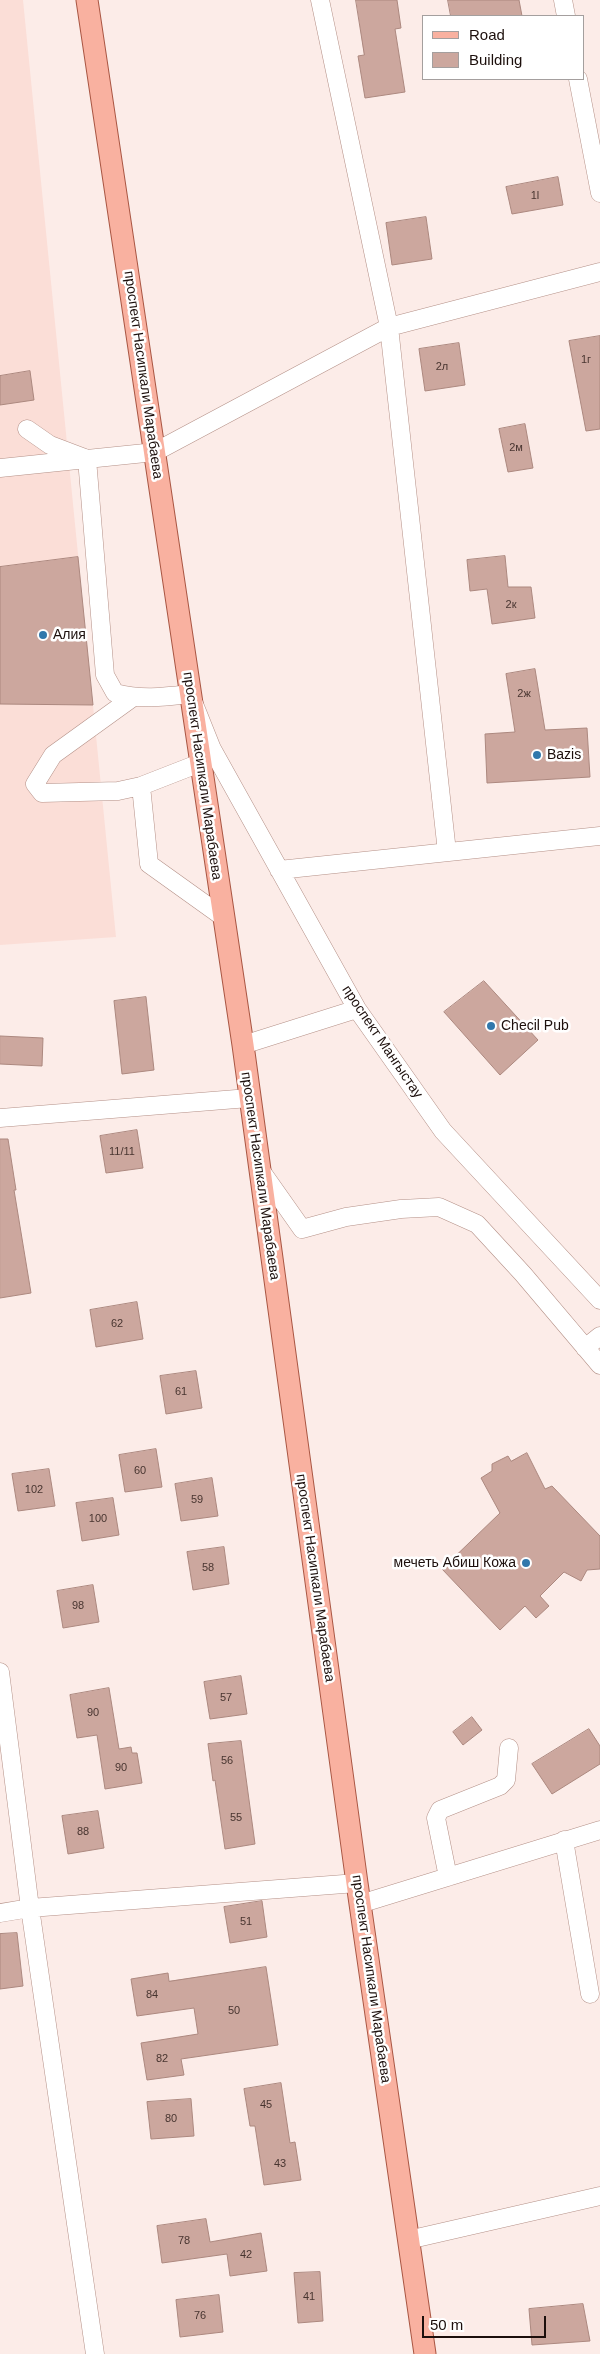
<!DOCTYPE html>
<html>
<head>
<meta charset="utf-8">
<style>
	body { margin:0 }
	#map { position:relative; width:600px; height:2354px; overflow:hidden; background:#fcece8; font-family:Arial,sans-serif }
	canvas { display:block }
	.legend { position:absolute; left:422px; top:15px; width:162px; height:65px; box-sizing:border-box; background:#fff; border:1px solid #a49f9e; margin:0; padding:6px 9px; list-style:none; font-size:15px; color:#1c0f0c }
	.legend li { display:flex; align-items:center; gap:10px; height:25px }
	.legend b { width:25px; border:1px solid #a49f9e }
	.scale { position:absolute; left:422px; top:2316px; width:124px; height:22px; box-sizing:border-box; border:2px solid #1c0f0c; border-top:0; padding-left:6px; font-size:15px; line-height:18px; white-space:nowrap; color:#1c0f0c; -webkit-text-stroke:4px #fff; paint-order:stroke }
</style>
</head>
<body>
<div id="map">
<canvas width="600" height="2354"></canvas>
<ul class="legend">
<li><b style="height:6px;background:#f9b1a0"></b>Road</li>
<li><b style="height:14px;background:#cca79e"></b>Building</li>
</ul>
<div class="scale">50 m</div>
</div>
<script>
const g = document.querySelector('canvas').getContext('2d');
g.lineJoin = 'round';
function paint(path, color) {
  g.fillStyle = color;
  g.fill(path, 'evenodd');
}
function strokePath(path, color, width, dash) {
  g.strokeStyle = color;
  g.lineWidth = width;
  g.lineCap = dash ? 'butt' : 'round';
  g.setLineDash(dash || []);
  g.stroke(path);
}
function label(font, color, halo, rows, align = 'center') {
  g.font = font + ' Arial,sans-serif';
  g.lineWidth = 5;
  g.setLineDash([]);
  g.textBaseline = 'middle';
  g.strokeStyle = halo;
  g.fillStyle = color;
  for (const [text, x, y, turn = 0] of rows) {
    g.save();
    g.translate(x, y);
    g.rotate((+turn || 0) * Math.PI / 180);
    g.textAlign = isNaN(turn) ? turn : align;
    if (halo) g.strokeText(text, 0, 0);
    g.fillText(text, 0, 0);
    g.restore();
  }
}
paint(new Path2D(`
	M 0,0 L 23,0 L 116,937 L 0,945 Z`), '#fbded7');
const building = new Path2D(`
	M 356,0 L 397,0 L 401,28 L 395,29 L 405,92 L 365,98 L 358,56 L 364,55 Z
	M 448,0 L 519,0 L 522,16 L 451,16 Z
	M 558,177 L 563,205 L 512,214 L 506,187 Z
	M 426,217 L 432,259 L 392,265 L 386,223 Z
	M 600,336 L 600,429 L 586,431 L 569,341 Z
	M 459,343 L 465,385 L 425,391 L 419,349 Z
	M 30,371 L 34,400 L 0,405 L 0,376 Z
	M 525,424 L 533,468 L 508,472 L 499,429 Z
	M 505,556 L 508,587 L 531,587 L 535,618 L 492,624 L 487,589 L 470,591 L 467,560 Z
	M 78,557 L 93,705 L 0,704 L 0,567 Z
	M 535,669 L 545,730 L 587,728 L 590,777 L 487,783 L 485,734 L 515,732 L 506,674 Z
	M 484,981 L 538,1040 L 500,1075 L 444,1012 Z
	M 146,997 L 154,1070 L 122,1074 L 114,1001 Z
	M 0,1036 L 43,1038 L 42,1066 L 0,1064 Z
	M 137,1130 L 143,1168 L 106,1173 L 100,1136 Z
	M 0,1139 L 8,1139 L 16,1190 L 14,1190 L 31,1293 L 0,1298 Z
	M 137,1302 L 143,1339 L 96,1347 L 90,1310 Z
	M 196,1371 L 202,1408 L 166,1414 L 160,1376 Z
	M 156,1449 L 162,1487 L 125,1492 L 119,1455 Z
	M 527,1453 L 545,1489 L 552,1486 L 600,1536 L 600,1569 L 587,1570 L 581,1581 L 564,1572 L 540,1596 L 549,1606 L 536,1618 L 525,1606 L 500,1630 L 442,1569 L 500,1513 L 481,1478 L 492,1471 L 492,1464 L 508,1456 L 511,1461 Z
	M 49,1469 L 55,1506 L 18,1511 L 12,1474 Z
	M 212,1478 L 218,1516 L 181,1521 L 175,1484 Z
	M 113,1498 L 119,1535 L 82,1541 L 76,1503 Z
	M 224,1547 L 229,1584 L 193,1590 L 187,1552 Z
	M 93,1585 L 99,1622 L 63,1628 L 57,1591 Z
	M 241,1676 L 247,1714 L 210,1719 L 204,1682 Z
	M 109,1688 L 119,1749 L 131,1747 L 132,1753 L 137,1753 L 142,1783 L 105,1789 L 97,1735 L 77,1738 L 70,1695 Z
	M 472,1717 L 482,1730 L 463,1745 L 453,1732 Z
	M 589,1729 L 600,1746 L 600,1764 L 552,1794 L 532,1764 Z
	M 241,1741 L 255,1844 L 225,1849 L 215,1780 L 213,1781 L 208,1744 Z
	M 98,1811 L 104,1848 L 68,1854 L 62,1816 Z
	M 262,1901 L 267,1937 L 230,1943 L 224,1907 Z
	M 17,1933 L 23,1986 L 0,1989 L 0,1934 Z
	M 266,1967 L 278,2045 L 181,2059 L 184,2075 L 147,2080 L 141,2043 L 198,2034 L 194,2008 L 137,2016 L 131,1979 L 168,1973 L 169,1981 Z
	M 281,2083 L 290,2143 L 295,2142 L 301,2180 L 264,2185 L 255,2126 L 250,2126 L 244,2089 Z
	M 191,2099 L 194,2136 L 151,2139 L 147,2102 Z
	M 206,2219 L 210,2242 L 261,2233 L 267,2271 L 230,2276 L 227,2254 L 162,2263 L 157,2226 Z
	M 320,2272 L 323,2321 L 298,2323 L 294,2273 Z
	M 219,2295 L 223,2332 L 180,2337 L 176,2300 Z
	M 583,2304 L 590,2341 L 532,2345 L 529,2309 Z`);
paint(building, '#cca79e');
strokePath(building, '#ac887f', 1);
const minor = new Path2D(`
	M 320,0 L 389,327 L 447,852
	M 563,0 L 566,16
	M 578,79 L 600,193
	M 27,429 L 50,445 L 87,459 L 155,452 L 389,327 L 600,272
	M 0,468 L 87,459 L 105,675 L 115,693 C 141,700 164,697 190,694 L 212,749 L 357,1009 L 443,1131 L 600,1300
	M 132,698 L 53,755 L 35,784 L 42,793 L 118,791 L 141,786
	M 200,763 L 141,786 L 149,864 L 223,917
	M 279,870 L 600,836
	M 243,1045 L 357,1009
	M 0,1118 L 249,1098
	M 259,1168 L 302,1229 L 346,1217 L 401,1209 L 439,1207 L 477,1224 L 523,1274 L 600,1365
	M 585,1348 L 600,1336
	M 0,1672 L 30,1908 L 95,2354
	M 564,1840 L 590,1994
	M 448,1877 L 436,1818 L 440,1810 L 500,1786 L 506,1780 L 509,1748
	M 360,1904 L 600,1830
	M 0,1913 L 30,1908 L 357,1883
	M 408,2240 L 600,2196`);
const major = new Path2D(`
	M 87,0 L 243,1045 L 357,1883 L 425,2354`);
strokePath(minor, '#b49087', 19);
strokePath(major, '#a95643', 23);
strokePath(minor, '#fff', 18);
strokePath(major, '#f9b1a0', 21);
for (const [x, y, r, color] of [
	[43,635,5,"#3178ac"],
	[537,755,5,"#3178ac"],
	[491,1026,5,"#3178ac"],
	[526,1563,5,"#3178ac"]
]) {
  const dot = new Path2D();
  dot.arc(x, y, r, 0, 2 * Math.PI);
  g.fillStyle = color;
  g.fill(dot);
  strokePath(dot, '#fff', 2);
}
label('11px', '#483530', null, [
	["1l",535,196],
	["1г",586,360],
	["2л",442,367],
	["2м",516,448],
	["2к",511,605],
	["2ж",524,694],
	["11/11",122,1152],
	["62",117,1324],
	["61",181,1392],
	["60",140,1471],
	["102",34,1490],
	["59",197,1500],
	["100",98,1519],
	["58",208,1568],
	["98",78,1606],
	["57",226,1698],
	["90",93,1713],
	["56",227,1761],
	["90",121,1768],
	["55",236,1818],
	["88",83,1832],
	["51",246,1922],
	["84",152,1995],
	["50",234,2011],
	["82",162,2059],
	["45",266,2105],
	["80",171,2119],
	["43",280,2164],
	["78",184,2241],
	["42",246,2255],
	["41",309,2297],
	["76",200,2316]
]);
label('14px', '#1c0f0c', '#fff', [
	["проспект Насипкали Марабаева",143,375,82],
	["проспект Насипкали Марабаева",202,776,82],
	["проспект Мангыстау",382,1042,56],
	["проспект Насипкали Марабаева",260,1176,82],
	["проспект Насипкали Марабаева",315,1578,82],
	["проспект Насипкали Марабаева",371,1979,82]
]);
label('14px', '#1c0f0c', '#fff', [
	["Алия",53,635],
	["Bazis",547,755],
	["Checil Pub",501,1026],
	["мечеть Абиш Кожа",516,1563,"right"]
], 'left');
</script>
</body>
</html>
